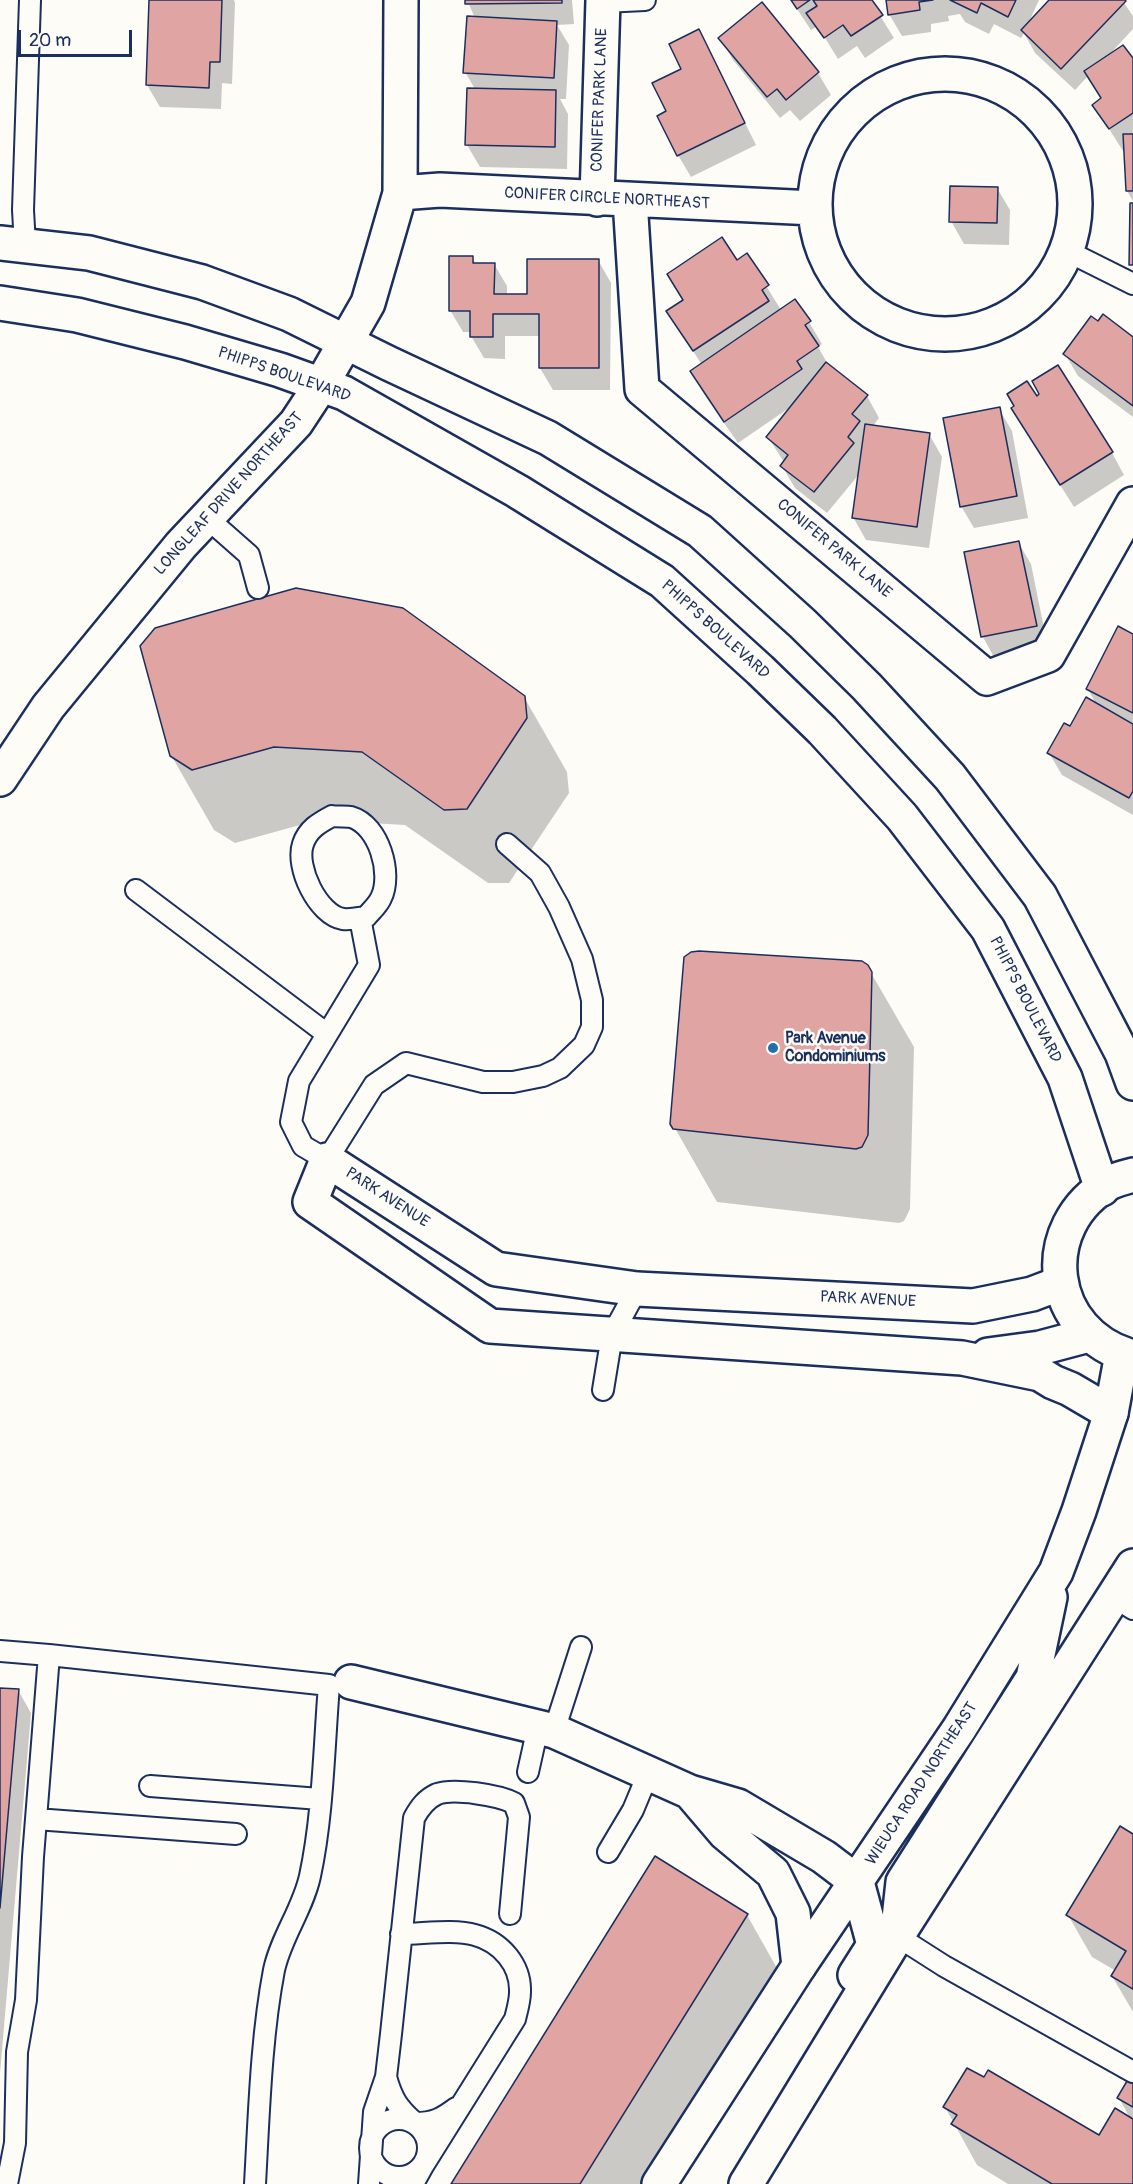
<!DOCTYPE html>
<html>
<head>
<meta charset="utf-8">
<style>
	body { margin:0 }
	#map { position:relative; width:1133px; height:2184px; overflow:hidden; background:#fdfcf7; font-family:Pangolin,sans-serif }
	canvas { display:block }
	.scale { position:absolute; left:18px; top:30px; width:114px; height:27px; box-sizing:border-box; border:3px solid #1b2f5e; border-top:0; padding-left:8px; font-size:18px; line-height:21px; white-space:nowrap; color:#1b2f5e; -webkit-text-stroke:4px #fdfcf7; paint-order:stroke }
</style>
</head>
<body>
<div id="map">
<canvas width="1133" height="2184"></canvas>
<div class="scale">20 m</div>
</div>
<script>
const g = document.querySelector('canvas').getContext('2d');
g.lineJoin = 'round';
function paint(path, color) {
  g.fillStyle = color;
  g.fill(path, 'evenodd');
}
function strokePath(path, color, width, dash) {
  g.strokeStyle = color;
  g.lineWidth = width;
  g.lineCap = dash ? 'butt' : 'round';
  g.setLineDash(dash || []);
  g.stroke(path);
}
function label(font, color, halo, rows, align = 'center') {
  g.font = font + ' Pangolin,sans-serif';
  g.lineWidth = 5;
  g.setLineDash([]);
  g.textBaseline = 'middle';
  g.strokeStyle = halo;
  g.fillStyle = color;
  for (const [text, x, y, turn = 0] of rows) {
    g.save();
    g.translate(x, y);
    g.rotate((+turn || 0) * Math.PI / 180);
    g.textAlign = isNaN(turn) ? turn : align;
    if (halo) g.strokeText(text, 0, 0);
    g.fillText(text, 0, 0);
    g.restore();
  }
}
paint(new Path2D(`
	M 150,0 L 234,0 L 235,3 L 232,84 L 222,83 L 221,109 L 160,107 L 147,85 Z
	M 467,0 L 572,0 L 574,24 L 557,25 L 569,45 L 566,99 L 560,99 L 568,114 L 567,169 L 480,167 L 467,145 L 475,89 L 465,72 L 475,18 Z
	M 791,0 L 870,0 L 894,38 L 865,58 L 857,46 L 838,59 L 822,33 L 820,33 L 816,27 L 811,30 Z
	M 887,0 L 1039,0 L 1028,24 L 1051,0 L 1122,0 L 1133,16 L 1133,29 L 1109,55 L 1133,61 L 1133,201 L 1127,191 L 1126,149 L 1123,151 L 1094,105 L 1102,100 L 1088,76 L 1075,90 L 1035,53 L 1024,33 L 1021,38 L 994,24 L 989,34 L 965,22 L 960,14 L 948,16 L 949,21 L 931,24 L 931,32 L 902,36 L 889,14 Z
	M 761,5 L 818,73 L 831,95 L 800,121 L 790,110 L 780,118 L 733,60 L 720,38 Z
	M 699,31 L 756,145 L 691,177 L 678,155 L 668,112 Z
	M 997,188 L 1010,210 L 1009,245 L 964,244 L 951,221 Z
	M 747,255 L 781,310 L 809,322 L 822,344 L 818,347 L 829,366 L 867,396 L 879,418 L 873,426 L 929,434 L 942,457 L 929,548 L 866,540 L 853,517 L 860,473 L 827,513 L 795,488 L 782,466 L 784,462 L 768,437 L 792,406 L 738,443 L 704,394 L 692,372 L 702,365 L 668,312 Z
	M 473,258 L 476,265 L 494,264 L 507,286 L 507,296 L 529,296 L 598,260 L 611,283 L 610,390 L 553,390 L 540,368 L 540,336 L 505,336 L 505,359 L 484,358 L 471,336 L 471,332 L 463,332 L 450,310 Z
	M 1133,339 L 1133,417 L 1078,376 L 1065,354 Z
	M 1037,398 L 1112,453 L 1124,475 L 1074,507 L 1026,431 Z
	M 999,409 L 1012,431 L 1028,518 L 974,528 L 961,506 Z
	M 1018,542 L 1031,564 L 1048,648 L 995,659 L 983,637 Z
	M 1133,636 L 1133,815 L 1062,775 L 1049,753 L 1070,728 L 1097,706 L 1088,689 Z
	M 524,697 L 567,772 L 569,793 L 509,883 L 488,883 L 405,825 L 318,820 L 235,843 L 214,830 L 171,755 Z
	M 867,966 L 914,1047 L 910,1209 L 904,1221 L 899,1223 L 717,1202 L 672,1123 Z
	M 0,1689 L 18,1690 L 31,1713 L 0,2073 Z
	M 1133,1836 L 1133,2012 L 1112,1976 L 1116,1971 L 1092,1957 L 1068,1915 Z
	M 747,1915 L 778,1970 L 645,2184 L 452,2184 Z
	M 1133,2074 L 1133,2184 L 1008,2184 L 977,2165 L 945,2107 L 1099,2137 L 1131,2120 L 1119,2098 Z`), '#0003');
const building = new Path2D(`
	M 149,0 L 222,0 L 220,62 L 210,62 L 209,88 L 146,85 Z
	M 465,0 L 562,0 L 562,3 L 465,4 Z
	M 791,0 L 810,0 L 797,9 Z
	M 813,0 L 872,0 L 883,15 L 851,36 L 843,25 L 824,38 L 806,13 L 817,6 Z
	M 886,0 L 933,0 L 919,2 L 920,10 L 888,15 Z
	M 950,0 L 1016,0 L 1008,17 L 981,3 L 977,13 Z
	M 1049,0 L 1125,0 L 1126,1 L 1061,69 L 1021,30 Z
	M 762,2 L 819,72 L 786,100 L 777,89 L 767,97 L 718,38 Z
	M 467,16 L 557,21 L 554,78 L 463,73 Z
	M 699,29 L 745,123 L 677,156 L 657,116 L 666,111 L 652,83 L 681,69 L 669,44 Z
	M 1123,45 L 1133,58 L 1133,113 L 1109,129 L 1092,105 L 1101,98 L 1084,71 Z
	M 467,88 L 556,90 L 555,147 L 465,145 Z
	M 1123,134 L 1133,134 L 1133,191 L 1126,191 Z
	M 950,186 L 998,187 L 997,223 L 949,222 Z
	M 1130,203 L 1133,203 L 1133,265 L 1129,265 Z
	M 722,237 L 737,260 L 747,253 L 769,285 L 762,290 L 769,301 L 693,351 L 666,311 L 683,300 L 667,274 Z
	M 449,256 L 473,256 L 473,263 L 495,263 L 494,294 L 527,294 L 527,259 L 599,259 L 599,368 L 539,368 L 539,314 L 493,314 L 493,337 L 470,337 L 470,311 L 449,311 Z
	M 795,299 L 811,321 L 805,325 L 819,346 L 797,361 L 802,369 L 724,422 L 690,371 Z
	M 1103,314 L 1133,337 L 1133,406 L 1063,354 L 1091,316 L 1098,321 Z
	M 826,362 L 868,395 L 852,414 L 860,421 L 848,437 L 854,443 L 814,492 L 780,466 L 788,455 L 766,437 Z
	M 1058,365 L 1113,452 L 1060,485 L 1011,408 L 1014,406 L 1007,394 L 1027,381 L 1037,396 L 1039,394 L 1032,381 Z
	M 1000,407 L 1017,496 L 960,507 L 943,418 Z
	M 865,424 L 930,433 L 917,527 L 852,518 Z
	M 1019,541 L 1037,626 L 981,637 L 964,552 Z
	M 296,588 L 403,608 L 525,696 L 527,718 L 467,809 L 444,810 L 362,752 L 274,747 L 192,770 L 170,756 L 140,646 L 155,628 Z
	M 1118,626 L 1133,634 L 1133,713 L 1086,689 Z
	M 1086,697 L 1133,724 L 1133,791 L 1129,798 L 1047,753 L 1064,723 L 1070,726 Z
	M 699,951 L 862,961 L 868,965 L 872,972 L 868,1135 L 862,1147 L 856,1149 L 673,1129 L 670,1124 L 684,957 L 691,952 Z
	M 0,1688 L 19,1689 L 0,1908 Z
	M 1120,1826 L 1133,1834 L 1133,1989 L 1111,1976 L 1126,1951 L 1066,1915 Z
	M 655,1856 L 748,1914 L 580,2184 L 451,2184 Z
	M 967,2068 L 984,2077 L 988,2070 L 1099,2135 L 1115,2108 L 1133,2119 L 1133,2184 L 1052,2184 L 951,2124 L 957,2115 L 943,2107 Z
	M 1133,2071 L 1133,2107 L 1117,2098 Z`);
paint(building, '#e0a5a2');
strokePath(building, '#1b2f5e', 1.5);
const lane = new Path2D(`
	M 603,2 L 645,0
	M 25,245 L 23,210 L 30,0
	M 1069,252 L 1133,284
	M 207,518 L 249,555 L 258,588
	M 332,816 C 338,817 346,816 351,817 C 379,825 393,874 381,898 C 378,905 371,911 366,917 C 359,918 350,920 343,919 C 318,915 295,867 303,844 C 308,829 319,823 332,816 Z
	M 136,890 L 327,1034
	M 360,918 L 369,965 L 299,1081 L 291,1122 L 303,1146 L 327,1160 L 374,1085 L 406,1063 L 483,1082 L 513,1082 L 543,1076 L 560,1068 L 584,1045 L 592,1027 L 592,1000 L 582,959 L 559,907 L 540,873 L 507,844
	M 603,1390 L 612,1335 L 637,1289
	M 1114,1597 L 1133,1609
	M 0,1651 L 49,1655 L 33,1857 L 26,2000 L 17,2052 L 15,2143 L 7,2184
	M 49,1655 L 329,1685 C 324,1747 323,1816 310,1876 C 303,1909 281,1937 274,1970 C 261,2038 259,2114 255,2184
	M 554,1731 L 581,1647
	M 528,1772 L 538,1727
	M 150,1786 L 320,1799
	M 36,1819 L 236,1834
	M 608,1852 L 633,1810 L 648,1774
	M 401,1934 C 423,1934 454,1929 475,1935 C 501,1942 521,1965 520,1992 C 520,2001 517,2011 515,2019 L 423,2166 L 413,2184
	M 897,1936 L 944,1966 L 1133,2072
	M 386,2077 C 392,2099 398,2108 415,2123 C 434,2123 441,2119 456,2108
	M370 2148a29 29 0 1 1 58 0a29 29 0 1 1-58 0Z
	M 369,2184 L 374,2112 L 386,2077 L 391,2034 L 414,1818 C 420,1807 426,1799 437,1794 C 454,1788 498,1795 514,1803 L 519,1817 L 510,1914`);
const street = new Path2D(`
	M815 204a130 130 0 1 1 260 0a130 130 0 1 1-260 0Z
	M 400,193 L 440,190 L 814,208
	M 597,199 L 603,0
	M 630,200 L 642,389 L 987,678 L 1048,655 L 1133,504
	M 0,779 L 48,707 L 181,545 L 296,423 L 321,385 L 368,303 L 400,193 L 401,0
	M 1061,1283 L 1032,1294 L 973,1306 L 637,1289 L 496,1269 L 327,1160 L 310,1202 L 490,1326 L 962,1358 L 1040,1374 L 1053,1382 L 1070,1389 L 1111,1413
	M 988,1355 L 1040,1348 L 1089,1335
	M 351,1682 L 554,1731 L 690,1792 L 738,1806 L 824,1857 L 857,1882
	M 690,1792 L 725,1833 L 773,1873 L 793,1913 L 799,1966`);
const secondary = new Path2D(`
	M 0,243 L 89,253 L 202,282 L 289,314 L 388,363 L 548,438 L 700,531 L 803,624 L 867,687 L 950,777 L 1040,896 L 1122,1053 L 1133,1083
	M 0,303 L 77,315 L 185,342 L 280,370 L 344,393 L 517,491 L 662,581 L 760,670 L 822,730 L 902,817 L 988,929 L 1065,1078 L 1102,1189
	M 1133,1175 C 1126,1177 1118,1179 1111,1182 C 1033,1226 1047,1334 1133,1357
	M 898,1928 L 903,1882 L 1033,1678 L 1050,1597
	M 855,1975 L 874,1945 L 857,1882
	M 659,2184 L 799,1966 L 959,1729 L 1056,1572 L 1079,1511 L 1111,1413 L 1122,1354
	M 746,2184 L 897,1936 L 1133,1566`);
strokePath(lane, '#1b2f5e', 24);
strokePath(street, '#1b2f5e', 38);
strokePath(secondary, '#1b2f5e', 38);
strokePath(lane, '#fdfcf7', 20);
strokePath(street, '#fdfcf7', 33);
strokePath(secondary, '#fdfcf7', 33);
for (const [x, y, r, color] of [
	[773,1048,6,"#1f6fb2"]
]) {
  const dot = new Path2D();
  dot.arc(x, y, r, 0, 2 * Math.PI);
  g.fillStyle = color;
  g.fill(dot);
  strokePath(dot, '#fdfcf7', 2);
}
label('16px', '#1b2f5e', '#fdfcf7', [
	["CONIFER PARK LANE",600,100,-88],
	["CONIFER CIRCLE NORTHEAST",607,199,3],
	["PHIPPS BOULEVARD",284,375,19],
	["LONGLEAF DRIVE NORTHEAST",229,494,-48],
	["CONIFER PARK LANE",834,549,40],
	["PHIPPS BOULEVARD",715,630,42],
	["PHIPPS BOULEVARD",1025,1000,63],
	["PARK AVENUE",387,1198,33],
	["PARK AVENUE",868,1300,3],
	["WIEUCA ROAD NORTHEAST",922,1784,-57]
]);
label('bold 16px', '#1b2f5e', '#fdfcf7', [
	["Park Avenue",785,1039],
	["Condominiums",785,1057]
], 'left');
</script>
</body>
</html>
